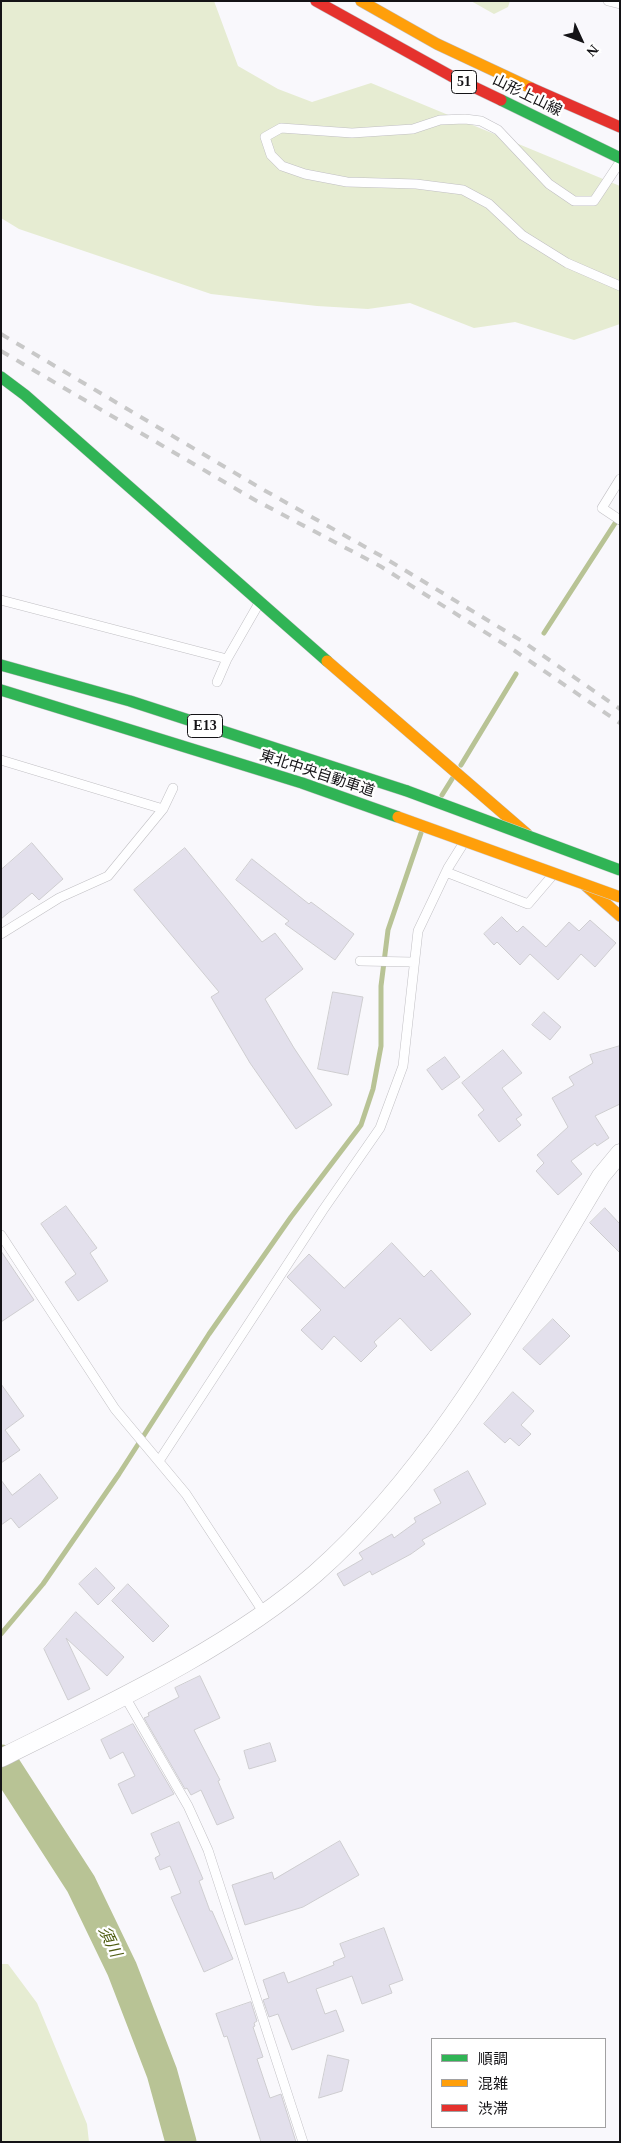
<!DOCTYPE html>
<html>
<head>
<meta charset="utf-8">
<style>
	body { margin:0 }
	#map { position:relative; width:621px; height:2143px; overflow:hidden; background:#f9f8fc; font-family:"Times New Roman","Noto Sans JP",serif }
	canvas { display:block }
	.frame { position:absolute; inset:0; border:2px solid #141316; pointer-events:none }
	.legend { position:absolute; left:431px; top:2038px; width:175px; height:90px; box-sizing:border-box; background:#fff; border:1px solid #a1a1a2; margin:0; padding:6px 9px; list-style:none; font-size:15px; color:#141316 }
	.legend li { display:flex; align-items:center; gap:10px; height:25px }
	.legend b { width:25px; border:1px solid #a1a1a2 }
	.north { position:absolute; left:556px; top:15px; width:50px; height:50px; -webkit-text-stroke:4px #fff; paint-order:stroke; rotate:133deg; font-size:14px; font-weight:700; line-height:20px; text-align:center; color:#141316 }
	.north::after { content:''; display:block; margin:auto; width:18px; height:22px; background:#141316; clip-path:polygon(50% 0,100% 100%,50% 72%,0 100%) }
</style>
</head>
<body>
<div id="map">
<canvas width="621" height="2143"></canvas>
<div class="frame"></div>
<ul class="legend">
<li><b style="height:6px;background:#30b455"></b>順調</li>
<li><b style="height:6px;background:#ff9f0a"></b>混雑</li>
<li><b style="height:6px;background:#e5322d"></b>渋滞</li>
</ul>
<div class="north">N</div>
</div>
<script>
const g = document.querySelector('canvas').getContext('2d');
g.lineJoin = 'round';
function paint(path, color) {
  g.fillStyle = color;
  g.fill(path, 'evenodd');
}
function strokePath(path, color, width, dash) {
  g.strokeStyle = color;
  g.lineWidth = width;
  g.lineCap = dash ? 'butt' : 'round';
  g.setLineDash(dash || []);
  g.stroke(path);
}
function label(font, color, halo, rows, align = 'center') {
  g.font = font + ' "Times New Roman","Noto Sans JP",serif';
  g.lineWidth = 4.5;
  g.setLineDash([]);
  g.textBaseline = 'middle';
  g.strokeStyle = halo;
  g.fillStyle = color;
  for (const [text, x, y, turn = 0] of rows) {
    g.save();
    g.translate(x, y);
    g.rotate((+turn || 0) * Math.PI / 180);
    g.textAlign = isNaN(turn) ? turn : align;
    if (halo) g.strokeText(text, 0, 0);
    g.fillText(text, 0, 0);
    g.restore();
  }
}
paint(new Path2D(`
	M 1,1 L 214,1 L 238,66 L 278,89 L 312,102 L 371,83 L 620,186 L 620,324 L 574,340 L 515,322 L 474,328 L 410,303 L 368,309 L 317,306 L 211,294 L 19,229 L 1,218 Z
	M 471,1 L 510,1 L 508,7 L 494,14 Z
	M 1,1964 L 8,1964 L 37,2003 L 87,2124 L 89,2142 L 1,2142 Z`), '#e6ecd2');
strokePath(new Path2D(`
	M 544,633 L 619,517
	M 461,765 L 516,674
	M 442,795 L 452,779
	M 1,1634 L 43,1584 L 119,1474 L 209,1334 L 291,1217 L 361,1125 L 373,1089 L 381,1046 L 381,986 L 388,930 L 421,833`), '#b8c395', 5);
strokePath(new Path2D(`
	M 1,1760 L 81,1884 L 122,1969 L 162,2073 L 181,2142`), '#b8c395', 31);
const building = new Path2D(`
	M 32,843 L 63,879 L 39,900 L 32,893 L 1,919 L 1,870 Z
	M 185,848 L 262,942 L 275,933 L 303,969 L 265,999 L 294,1048 L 332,1105 L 296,1129 L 250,1063 L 211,997 L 219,992 L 134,890 Z
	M 252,859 L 309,904 L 311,902 L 354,934 L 335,960 L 285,924 L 289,921 L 236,880 Z
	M 502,917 L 517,932 L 523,926 L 546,947 L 569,922 L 579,931 L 590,920 L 616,943 L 595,967 L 581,954 L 558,980 L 530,954 L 520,965 L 497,942 L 494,945 L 484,934 Z
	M 333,992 L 363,997 L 348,1075 L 318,1069 Z
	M 544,1012 L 561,1027 L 550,1040 L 532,1025 Z
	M 620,1046 L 620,1104 L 595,1116 L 609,1138 L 597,1146 L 595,1143 L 571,1161 L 582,1174 L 558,1195 L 536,1171 L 544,1163 L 537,1155 L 568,1127 L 552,1098 L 574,1085 L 569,1077 L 593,1063 L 590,1055 Z
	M 503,1050 L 522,1073 L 502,1088 L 522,1115 L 516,1119 L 521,1125 L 499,1142 L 478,1115 L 484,1110 L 462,1083 Z
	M 445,1057 L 460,1077 L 442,1090 L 427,1070 Z
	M 66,1206 L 97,1248 L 90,1253 L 108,1281 L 78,1301 L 65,1282 L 76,1274 L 41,1224 Z
	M 605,1208 L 620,1224 L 620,1253 L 590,1223 Z
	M 392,1243 L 424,1277 L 431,1270 L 471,1314 L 431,1351 L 400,1318 L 374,1342 L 377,1346 L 361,1362 L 334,1336 L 322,1350 L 301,1330 L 321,1310 L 287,1277 L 309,1254 L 344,1288 Z
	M 1,1251 L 34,1300 L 1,1322 Z
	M 553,1319 L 570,1336 L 540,1365 L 523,1349 Z
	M 1,1384 L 24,1416 L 5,1430 L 20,1450 L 1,1463 Z
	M 513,1392 L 534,1411 L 521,1425 L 531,1434 L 519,1446 L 510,1438 L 505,1443 L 484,1424 Z
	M 468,1471 L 486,1504 L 422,1540 L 425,1544 L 411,1554 L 372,1575 L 370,1571 L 344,1586 L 337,1574 L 363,1559 L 359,1553 L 392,1534 L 394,1538 L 416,1522 L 414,1518 L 441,1503 L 434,1490 Z
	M 40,1474 L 58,1498 L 19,1528 L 11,1518 L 1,1525 L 1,1480 L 12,1495 Z
	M 96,1568 L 115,1588 L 98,1605 L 79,1584 Z
	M 128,1584 L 169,1626 L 153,1642 L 112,1601 Z
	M 76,1612 L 124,1657 L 107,1676 L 66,1638 L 90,1689 L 68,1700 L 44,1649 Z
	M 200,1676 L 220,1718 L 194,1730 L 220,1780 L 218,1781 L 234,1818 L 217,1825 L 201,1790 L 191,1795 L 187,1788 L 185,1789 L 144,1718 L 149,1716 L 148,1713 L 179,1697 L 175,1688 Z
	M 133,1724 L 174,1794 L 132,1814 L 118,1784 L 135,1776 L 123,1752 L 110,1759 L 101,1740 Z
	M 270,1743 L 276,1761 L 249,1769 L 244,1751 Z
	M 179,1822 L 203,1879 L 199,1881 L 210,1911 L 212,1911 L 233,1959 L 204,1972 L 171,1897 L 181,1893 L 170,1866 L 160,1870 L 155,1858 L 160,1855 L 151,1834 Z
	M 340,1841 L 359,1875 L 303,1907 L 245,1925 L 232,1885 L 272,1872 L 274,1879 Z
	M 384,1928 L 403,1980 L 389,1985 L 392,1993 L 362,2004 L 352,1976 L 316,1989 L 325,2014 L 336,2010 L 344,2031 L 292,2050 L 278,2014 L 269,2017 L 263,2000 L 269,1998 L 263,1980 L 284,1972 L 288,1983 L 334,1965 L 333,1962 L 345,1957 L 340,1944 Z
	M 251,2002 L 257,2021 L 254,2023 L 255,2026 L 253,2027 L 263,2057 L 257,2059 L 270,2098 L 281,2094 L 296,2142 L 261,2142 L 227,2036 L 224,2037 L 216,2014 Z
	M 328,2055 L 349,2060 L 342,2091 L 319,2098 Z`);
paint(building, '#e3e0ec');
strokePath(building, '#cecdd0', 1);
const lane = new Path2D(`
	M 608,1 L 620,4
	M 620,162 L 594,201 L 574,201 L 549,184 L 498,130 L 481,121 L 465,119 L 440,120 L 413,129 L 352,133 L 281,128 L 265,137 L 271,155 L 282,166 L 305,174 L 347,182 L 416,184 L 463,190 L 489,204 L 522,235 L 567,263 L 620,286
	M 620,479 L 602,508 L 620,520
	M 1,600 L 227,659
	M 217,682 L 227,659 L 258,605
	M 1,760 L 163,809
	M 446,872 L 528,904 L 552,876
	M 1,934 L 59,898 L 108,876 L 163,809 L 173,788
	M 360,961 L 414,962
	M 1,1235 L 115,1409 L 186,1494 L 264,1613
	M 159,1461 L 323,1210 L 380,1128 L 403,1066 L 418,931 L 448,868 L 463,844
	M 124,1695 L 188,1806 L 208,1850 L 303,2142`);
const street = new Path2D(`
	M 1,1758 C 105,1706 229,1649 316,1573 C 438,1465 518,1313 601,1176 L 620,1153`);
const fast = new Path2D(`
	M 501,100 L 620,158
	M 1,377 L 25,395 L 327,661
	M 1,665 L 130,701 L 407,791
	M 1,690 L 302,783 L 398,817`);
const slow = new Path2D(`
	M 361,1 L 437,44 L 531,88
	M 327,661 L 527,834
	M 586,886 L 620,916`);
const jam = new Path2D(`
	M 316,1 L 451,76 L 501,100
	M 531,88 L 620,127`);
strokePath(lane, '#c0bfc3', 10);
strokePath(street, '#c0bfc3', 19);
strokePath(fast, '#c0bfc3', 12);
strokePath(slow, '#c0bfc3', 12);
strokePath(jam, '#c0bfc3', 12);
strokePath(lane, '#fefeff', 9);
strokePath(street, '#fefeff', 18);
strokePath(fast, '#30b455', 11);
strokePath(slow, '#ff9f0a', 11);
strokePath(jam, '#e5322d', 11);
strokePath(new Path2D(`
	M 1,334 L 262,489 L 383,557 L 522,641 L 620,709
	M 1,351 L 255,500 L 380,566 L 515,651 L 620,723`), '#c8c8c8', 4, [9, 9]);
const fastBridge = new Path2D(`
	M 407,791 L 620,870`);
const slowBridge = new Path2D(`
	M 398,817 L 620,897`);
strokePath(fastBridge, '#d2d2d4', 12, []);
strokePath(slowBridge, '#d2d2d4', 12, []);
strokePath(fastBridge, '#30b455', 11);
strokePath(slowBridge, '#ff9f0a', 11);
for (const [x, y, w] of [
	[464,82,25],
	[205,726,35]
]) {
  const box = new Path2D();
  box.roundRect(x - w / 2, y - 11.5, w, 23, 4);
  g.fillStyle = '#fff';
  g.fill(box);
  strokePath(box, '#141316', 1);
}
label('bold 14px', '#141316', null, [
	["51",464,82],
	["E13",205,726]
]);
label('15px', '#141316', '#fff', [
	["山形上山線",527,96,26],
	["東北中央自動車道",317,774,18]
]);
label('italic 16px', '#4f5d12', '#fff', [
	["須川",109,1942,64]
]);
</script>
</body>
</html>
